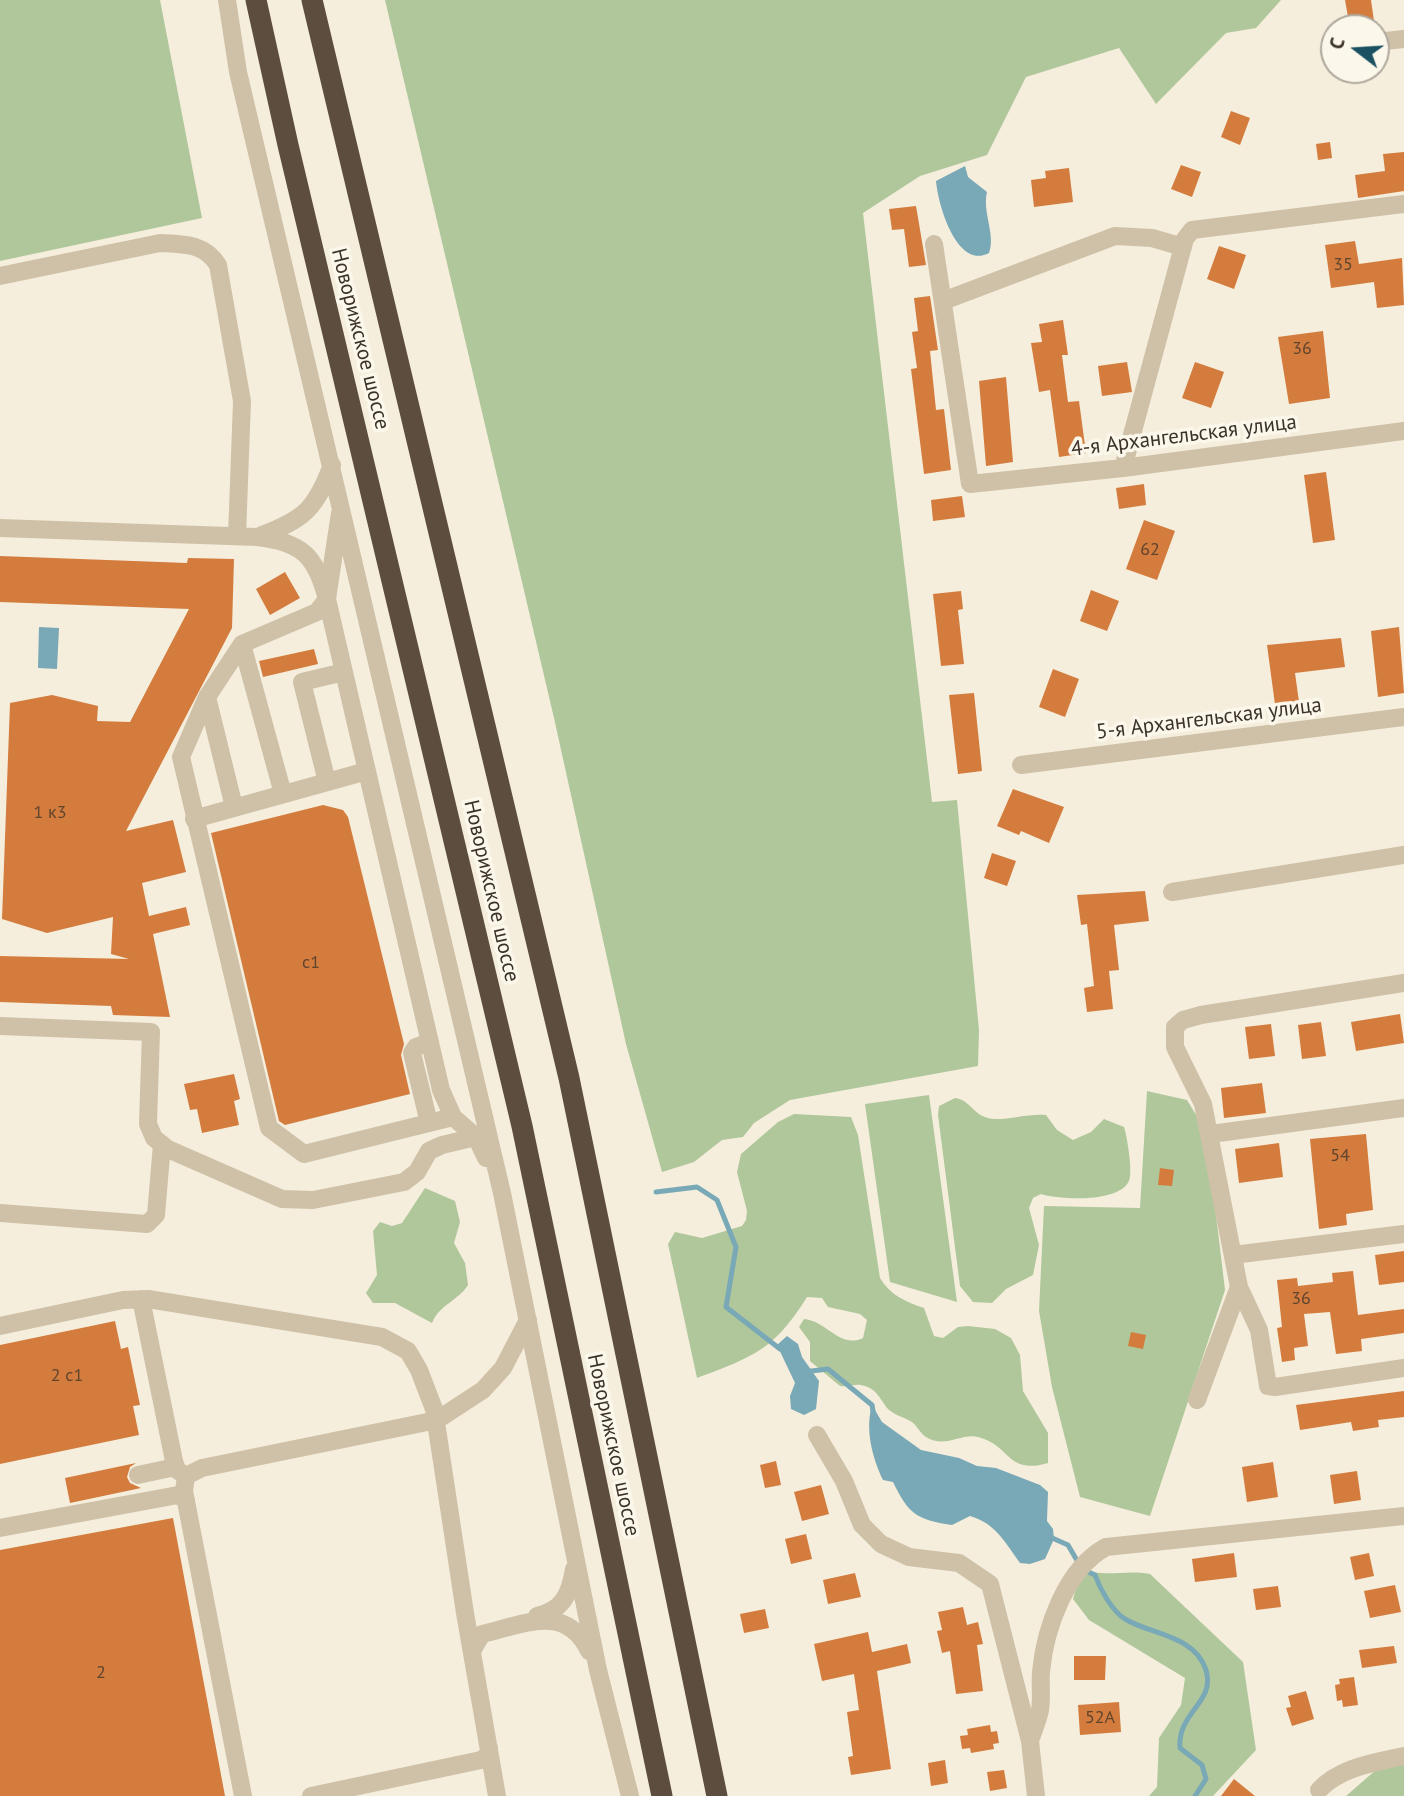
<!DOCTYPE html>
<html>
<head>
<meta charset="utf-8">
<style>
	body { margin:0 }
	#map { position:relative; width:1404px; height:1796px; overflow:hidden; background:#f5eedd; font-family:"PT Sans",sans-serif }
	canvas { display:block }
	.north { position:absolute; left:1320px; top:14px; width:70px; height:70px; box-sizing:border-box; background:#fcf7eb; border:2px solid #afa89d; border-radius:50%; rotate:287deg; font-size:19px; font-weight:700; line-height:28px; text-align:center; color:#3b3229 }
	.north::after { content:''; display:block; margin:auto; width:24px; height:32px; background:#195062; clip-path:polygon(50% 0,100% 100%,50% 72%,0 100%) }
</style>
</head>
<body>
<div id="map">
<canvas width="1404" height="1796"></canvas>
<div class="north">С</div>
</div>
<script>
const g = document.querySelector('canvas').getContext('2d');
g.lineJoin = 'round';
function paint(path, color) {
  g.fillStyle = color;
  g.fill(path, 'evenodd');
}
function strokePath(path, color, width, dash) {
  g.strokeStyle = color;
  g.lineWidth = width;
  g.lineCap = dash ? 'butt' : 'round';
  g.setLineDash(dash || []);
  g.stroke(path);
}
function label(font, color, halo, rows, align = 'center') {
  g.font = font + ' "PT Sans",sans-serif';
  g.lineWidth = 7;
  g.setLineDash([]);
  g.textBaseline = 'middle';
  g.strokeStyle = halo;
  g.fillStyle = color;
  for (const [text, x, y, turn = 0] of rows) {
    g.save();
    g.translate(x, y);
    g.rotate((+turn || 0) * Math.PI / 180);
    g.textAlign = isNaN(turn) ? turn : align;
    if (halo) g.strokeText(text, 0, 0);
    g.fillText(text, 0, 0);
    g.restore();
  }
}
paint(new Path2D(`
	M 0,0 L 160,0 L 202,218 L 0,261 Z
	M 385,0 L 1281,0 L 1256,28 L 1226,33 L 1156,104 L 1119,48 L 1026,77 L 987,155 L 920,176 L 863,213 L 932,802 L 957,800 L 979,1030 L 978,1066 L 790,1100 L 754,1123 L 743,1137 L 722,1140 L 694,1162 L 662,1172 L 626,1044 L 554,718 Z
	M 1147,1091 L 1187,1100 L 1206,1131 L 1225,1290 L 1150,1516 L 1080,1497 L 1052,1387 L 1039,1311 L 1044,1206 L 1140,1208 Z
	M 929,1095 L 957,1302 L 890,1282 L 865,1104 Z
	M 955,1098 C 970,1100 974,1115 988,1118 C 1002,1122 1027,1113 1046,1115 L 1057,1130 L 1073,1140 L 1091,1132 L 1104,1119 L 1124,1127 C 1127,1136 1133,1172 1129,1181 C 1119,1203 1060,1200 1041,1194 L 1033,1198 L 1029,1208 L 1039,1245 L 1033,1275 L 1006,1289 L 992,1303 L 973,1302 L 960,1286 L 938,1115 L 939,1106 Z
	M 794,1114 L 851,1117 L 858,1135 L 880,1278 C 890,1295 906,1302 924,1308 L 934,1336 L 943,1338 L 958,1327 L 968,1326 L 995,1329 L 1011,1338 L 1020,1355 L 1023,1391 L 1048,1433 L 1048,1463 C 1006,1475 1011,1445 978,1437 C 961,1433 945,1449 926,1437 C 921,1434 917,1426 912,1422 C 904,1417 894,1415 888,1409 C 879,1398 877,1388 861,1385 C 855,1384 847,1387 840,1386 L 810,1361 L 810,1342 L 799,1327 L 804,1319 C 827,1321 840,1349 863,1338 L 867,1320 L 860,1314 L 828,1307 L 822,1298 L 807,1297 C 774,1350 753,1357 697,1378 L 668,1244 L 675,1232 L 702,1238 L 742,1226 L 746,1220 L 747,1211 L 737,1172 L 741,1154 L 778,1122 Z
	M 425,1188 L 455,1201 L 460,1222 L 454,1243 L 465,1263 L 468,1285 C 458,1301 440,1304 432,1323 L 395,1303 L 373,1303 L 366,1293 L 377,1275 L 373,1231 L 380,1222 L 392,1226 L 402,1223 Z
	M 1082,1569 C 1103,1578 1127,1569 1150,1574 L 1243,1662 L 1256,1750 L 1213,1796 L 1149,1796 L 1157,1787 L 1159,1738 L 1181,1705 L 1185,1678 L 1089,1620 L 1073,1599 Z
	M 1404,1763 L 1404,1796 L 1346,1796 L 1377,1769 Z`), '#b0c79b');
paint(new Path2D(`
	M 965,166 L 968,177 L 987,192 C 982,212 996,235 989,253 C 957,270 938,205 936,181 Z
	M 39,627 L 59,628 L 57,669 L 38,668 Z
	M 787,1336 L 798,1344 L 802,1357 L 819,1381 L 816,1409 L 804,1415 L 791,1409 L 790,1396 L 795,1383 L 777,1345 Z
	M 872,1405 L 882,1422 L 921,1450 L 959,1458 L 977,1466 L 996,1468 L 1040,1485 L 1048,1492 L 1047,1521 L 1053,1529 L 1054,1539 L 1045,1559 L 1030,1564 L 1020,1563 C 1005,1542 995,1523 970,1516 L 952,1525 C 916,1520 908,1513 893,1482 L 883,1480 C 872,1457 865,1429 872,1405 Z`), '#79a8b6');
strokePath(new Path2D(`
	M 656,1192 L 697,1187 L 717,1200 L 736,1247 L 726,1307 L 780,1349
	M 803,1372 L 828,1369 L 872,1405 L 873,1411
	M 1050,1537 L 1068,1545 L 1082,1569 L 1095,1575 C 1100,1589 1112,1611 1125,1619 C 1151,1635 1195,1635 1206,1670 C 1216,1703 1177,1712 1180,1748 L 1202,1765 L 1206,1779 L 1195,1796`), '#79a8b6', 5);
paint(new Path2D(`
	M 1345,0 L 1371,0 L 1375,28 L 1350,28 Z
	M 1231,111 L 1250,118 L 1240,145 L 1221,137 Z
	M 1330,142 L 1332,158 L 1318,160 L 1316,144 Z
	M 1404,152 L 1404,191 L 1358,198 L 1355,175 L 1385,171 L 1383,154 Z
	M 1181,165 L 1201,172 L 1192,197 L 1171,189 Z
	M 1069,168 L 1073,202 L 1034,207 L 1031,180 L 1046,178 L 1045,171 Z
	M 916,206 L 926,265 L 909,267 L 904,229 L 892,230 L 889,209 Z
	M 1355,241 L 1359,264 L 1402,258 L 1404,305 L 1377,308 L 1374,282 L 1331,288 L 1325,245 Z
	M 1219,246 L 1246,255 L 1234,289 L 1207,279 Z
	M 930,296 L 938,350 L 930,351 L 936,410 L 944,409 L 951,470 L 924,474 L 911,369 L 917,368 L 912,332 L 918,331 L 914,298 Z
	M 1063,320 L 1068,355 L 1062,355 L 1068,402 L 1079,401 L 1086,453 L 1059,457 L 1050,390 L 1039,392 L 1031,343 L 1042,342 L 1039,324 Z
	M 1323,331 L 1330,398 L 1289,404 L 1278,337 Z
	M 1127,362 L 1132,392 L 1102,396 L 1098,366 Z
	M 1195,362 L 1224,372 L 1211,408 L 1182,398 Z
	M 1006,377 L 1013,462 L 986,466 L 979,381 Z
	M 1326,472 L 1335,540 L 1313,543 L 1304,475 Z
	M 1144,484 L 1146,505 L 1119,509 L 1116,488 Z
	M 962,496 L 965,517 L 933,521 L 931,500 Z
	M 1144,520 L 1175,531 L 1157,580 L 1126,569 Z
	M 0,556 L 187,563 L 188,558 L 234,559 L 232,628 L 126,831 L 173,820 L 186,872 L 142,883 L 149,916 L 186,907 L 190,925 L 153,934 L 170,1017 L 113,1015 L 111,1006 L 0,1002 L 0,956 L 129,959 L 111,954 L 113,917 L 47,933 L 2,919 L 10,703 L 52,695 L 98,706 L 97,721 L 130,722 L 189,609 L 0,602 Z
	M 285,572 L 300,598 L 270,615 L 256,589 Z
	M 1091,590 L 1119,601 L 1107,631 L 1080,621 Z
	M 961,591 L 963,609 L 958,610 L 964,664 L 941,666 L 933,594 Z
	M 1399,627 L 1404,693 L 1378,697 L 1371,631 Z
	M 1341,638 L 1345,667 L 1295,673 L 1300,709 L 1276,712 L 1267,645 Z
	M 314,649 L 318,664 L 263,677 L 259,661 Z
	M 1053,669 L 1079,679 L 1065,717 L 1039,707 Z
	M 974,693 L 982,771 L 958,774 L 949,695 Z
	M 1013,789 L 1064,807 L 1049,843 L 1021,831 L 1019,835 L 997,826 Z
	M 323,805 L 343,810 L 348,817 L 404,1044 L 401,1055 L 410,1094 L 285,1125 L 279,1121 L 211,833 Z
	M 992,853 L 1016,861 L 1007,886 L 984,878 Z
	M 1145,891 L 1149,921 L 1114,925 L 1119,970 L 1109,971 L 1113,1009 L 1087,1012 L 1084,988 L 1094,986 L 1087,924 L 1081,925 L 1077,895 Z
	M 1400,1014 L 1404,1043 L 1356,1051 L 1351,1022 Z
	M 1321,1022 L 1326,1056 L 1302,1059 L 1298,1025 Z
	M 1271,1024 L 1275,1056 L 1249,1059 L 1245,1027 Z
	M 234,1074 L 240,1099 L 234,1101 L 239,1125 L 202,1133 L 197,1109 L 190,1110 L 184,1084 Z
	M 1262,1083 L 1266,1113 L 1224,1118 L 1221,1088 Z
	M 1366,1134 L 1373,1210 L 1346,1214 L 1347,1225 L 1319,1229 L 1310,1139 Z
	M 1279,1143 L 1283,1177 L 1239,1183 L 1235,1149 Z
	M 1160,1168 L 1174,1170 L 1172,1186 L 1158,1185 Z
	M 1404,1251 L 1404,1282 L 1379,1285 L 1375,1255 Z
	M 1353,1271 L 1358,1315 L 1404,1309 L 1404,1333 L 1361,1339 L 1362,1351 L 1336,1354 L 1330,1312 L 1304,1314 L 1308,1346 L 1294,1348 L 1295,1360 L 1282,1362 L 1277,1328 L 1282,1327 L 1277,1280 L 1297,1278 L 1298,1286 L 1333,1282 L 1332,1273 Z
	M 115,1321 L 121,1349 L 128,1347 L 140,1405 L 133,1406 L 139,1435 L 0,1464 L 0,1345 Z
	M 1131,1332 L 1146,1335 L 1143,1349 L 1128,1346 Z
	M 1404,1391 L 1404,1417 L 1378,1420 L 1379,1427 L 1353,1431 L 1351,1422 L 1300,1430 L 1296,1405 Z
	M 776,1461 L 781,1485 L 765,1488 L 760,1465 Z
	M 1273,1462 L 1278,1497 L 1247,1502 L 1242,1467 Z
	M 136,1463 L 130,1467 L 127,1477 L 130,1483 L 141,1488 L 70,1503 L 65,1478 Z
	M 1357,1471 L 1361,1500 L 1334,1504 L 1330,1475 Z
	M 821,1485 L 829,1514 L 802,1521 L 794,1492 Z
	M 173,1518 L 225,1796 L 0,1796 L 0,1550 Z
	M 806,1534 L 812,1559 L 791,1564 L 785,1539 Z
	M 1234,1553 L 1237,1577 L 1195,1582 L 1192,1559 Z
	M 1369,1553 L 1374,1576 L 1355,1580 L 1350,1557 Z
	M 855,1573 L 861,1597 L 828,1604 L 823,1580 Z
	M 1395,1585 L 1401,1612 L 1370,1618 L 1364,1591 Z
	M 1278,1586 L 1281,1607 L 1256,1610 L 1253,1589 Z
	M 963,1607 L 967,1625 L 978,1622 L 983,1644 L 977,1645 L 983,1691 L 956,1694 L 950,1651 L 942,1653 L 937,1631 L 942,1630 L 938,1612 Z
	M 765,1609 L 769,1628 L 744,1633 L 740,1614 Z
	M 868,1632 L 872,1652 L 907,1644 L 911,1663 L 877,1671 L 891,1769 L 851,1775 L 848,1757 L 853,1756 L 847,1712 L 859,1710 L 854,1674 L 822,1681 L 814,1644 Z
	M 1394,1646 L 1397,1663 L 1362,1668 L 1359,1650 Z
	M 1074,1656 L 1106,1656 L 1105,1680 L 1074,1680 Z
	M 1354,1677 L 1358,1705 L 1343,1707 L 1342,1700 L 1337,1701 L 1335,1685 L 1340,1684 L 1339,1679 Z
	M 1306,1691 L 1314,1719 L 1292,1726 L 1286,1708 L 1291,1707 L 1288,1696 Z
	M 1119,1702 L 1121,1732 L 1080,1735 L 1078,1705 Z
	M 990,1725 L 991,1732 L 997,1731 L 999,1743 L 993,1744 L 994,1749 L 971,1753 L 970,1748 L 962,1749 L 960,1736 L 968,1735 L 967,1729 Z
	M 945,1760 L 948,1783 L 931,1786 L 928,1763 Z
	M 1004,1770 L 1007,1788 L 990,1791 L 987,1772 Z
	M 1234,1779 L 1255,1796 L 1221,1796 Z`), '#d37c3d');
strokePath(new Path2D(`
	M 227,0 L 238,72 L 502,1193 L 598,1670 L 630,1796
	M 1376,42 L 1404,39
	M 934,244 L 970,484 L 1123,468 L 1404,431
	M 0,276 L 160,243 C 183,244 204,243 218,265 L 242,401 L 237,536
	M 943,301 L 1115,236 L 1152,238 L 1183,247
	M 1123,468 L 1185,239 L 1192,230 L 1404,204
	M 340,513 L 327,599 L 317,612 L 242,644 L 207,697 L 181,757 L 269,1128 L 304,1154 L 453,1117
	M 0,528 L 257,537 C 302,542 316,556 327,599 L 441,1090 L 453,1117 L 476,1137 L 486,1158
	M 262,535 C 305,519 316,508 332,465
	M 242,644 L 283,794
	M 207,697 L 234,807
	M 1021,765 L 1404,717
	M 327,782 L 302,682 L 344,672
	M 194,819 L 367,771
	M 1172,892 L 1404,855
	M 1404,983 L 1201,1015 L 1183,1020 L 1175,1027 L 1175,1047 L 1203,1104 L 1239,1287 L 1259,1330 L 1268,1386 L 1275,1387 L 1404,1368
	M 0,1026 L 151,1032 L 148,1124 L 154,1138 L 168,1149 L 282,1199 L 313,1200 L 404,1182 L 417,1172 L 429,1151 L 442,1145 L 476,1137
	M 429,1123 L 412,1053 L 416,1047 L 430,1042
	M 1211,1134 L 1404,1108
	M 0,1213 L 147,1224 L 156,1215 L 162,1144
	M 1233,1255 L 1404,1234
	M 141,1299 L 174,1461 L 177,1470 L 186,1476
	M 0,1326 L 123,1300 L 148,1299 L 382,1337 L 408,1351 L 419,1370 L 434,1409 L 465,1613 L 497,1796
	M 1197,1400 L 1239,1287
	M 817,1435 L 844,1481 L 862,1525 L 881,1544 L 909,1557 L 959,1563 L 990,1584 L 1030,1741 L 1036,1796
	M 138,1475 L 175,1467
	M 0,1528 L 178,1495 L 186,1500
	M 537,1616 C 563,1610 570,1594 574,1569
	M 472,1651 L 482,1634 C 522,1625 566,1602 589,1651
	M 1030,1741 C 1033,1731 1038,1721 1040,1710 C 1042,1698 1040,1685 1041,1672 C 1045,1628 1066,1569 1106,1547 L 1404,1516
	M 1319,1790 C 1341,1767 1373,1763 1404,1756
	M 243,1796 L 184,1491 L 186,1476 L 202,1468 L 437,1420 L 483,1390 L 503,1368 L 528,1320
	M 311,1796 L 481,1760 L 488,1755 L 489,1748`), '#cfc1a7', 18);
strokePath(new Path2D(`
	M 256,0 L 288,145 L 522,1126 L 662,1796
	M 312,0 L 569,1078 L 717,1796`), '#5d4d3f', 21);
label('18px', '#61442e', null, [
	["35",1343,265],
	["36",1302,349],
	["62",1150,550],
	["1 к3",50,813],
	["с1",311,963],
	["54",1340,1156],
	["36",1301,1299],
	["2 с1",67,1376],
	["2",101,1673],
	["52А",1100,1718]
]);
label('21px', '#3b3229', '#fcf7eb', [
	["Новорижское шоссе",360,339,76],
	["4-я Архангельская улица",1184,436,-7],
	["5-я Архангельская улица",1209,719,-7],
	["Новорижское шоссе",491,891,77],
	["Новорижское шоссе",613,1445,78]
]);
</script>
</body>
</html>
